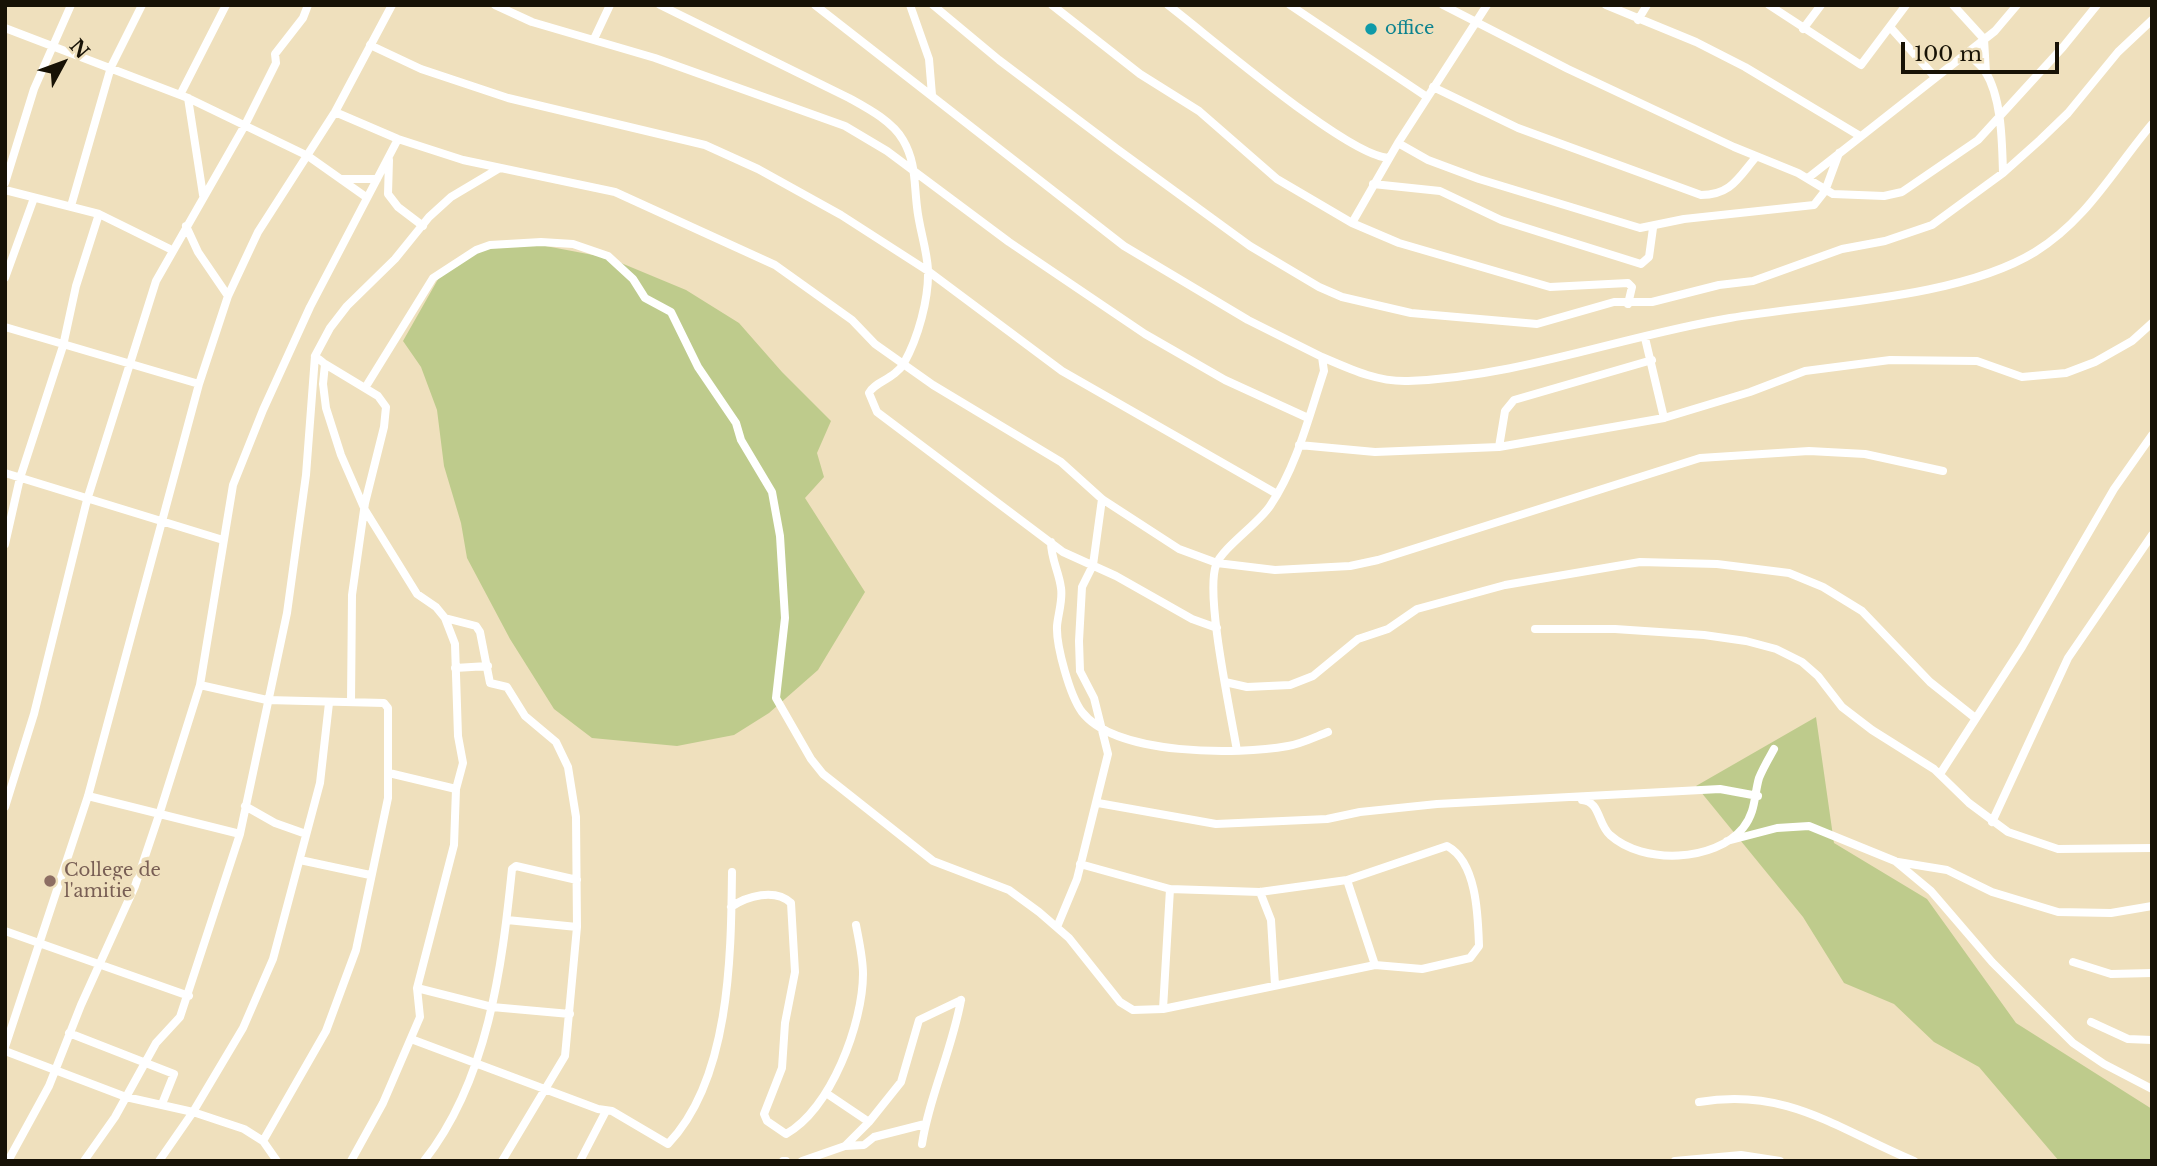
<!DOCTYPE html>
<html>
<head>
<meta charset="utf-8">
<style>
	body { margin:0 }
	#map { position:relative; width:2157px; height:1166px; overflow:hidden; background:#efe0bd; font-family:"Libre Baskerville",serif }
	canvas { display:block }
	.frame { position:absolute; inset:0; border:7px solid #171206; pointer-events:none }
	.north { position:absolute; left:28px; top:28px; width:70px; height:70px; -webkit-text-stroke:5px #efe0bd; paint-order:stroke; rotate:49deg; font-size:19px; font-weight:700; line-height:28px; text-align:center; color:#171206 }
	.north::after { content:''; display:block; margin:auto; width:24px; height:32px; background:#171206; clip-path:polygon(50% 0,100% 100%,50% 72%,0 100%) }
	.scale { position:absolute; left:1901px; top:42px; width:158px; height:32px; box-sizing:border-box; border:4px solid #171206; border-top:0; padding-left:9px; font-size:21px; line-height:24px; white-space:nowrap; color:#171206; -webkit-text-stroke:5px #efe0bd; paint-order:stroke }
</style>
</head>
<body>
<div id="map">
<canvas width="2157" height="1166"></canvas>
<div class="frame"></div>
<div class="north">N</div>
<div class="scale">100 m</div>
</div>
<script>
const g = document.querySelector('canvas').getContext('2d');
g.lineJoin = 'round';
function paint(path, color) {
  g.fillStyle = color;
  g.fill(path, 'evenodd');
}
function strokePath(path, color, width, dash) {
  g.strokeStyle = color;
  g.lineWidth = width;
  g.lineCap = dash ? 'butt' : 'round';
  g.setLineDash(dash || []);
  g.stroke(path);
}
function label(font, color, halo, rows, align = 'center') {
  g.font = font + ' "Libre Baskerville",serif';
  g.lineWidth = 7;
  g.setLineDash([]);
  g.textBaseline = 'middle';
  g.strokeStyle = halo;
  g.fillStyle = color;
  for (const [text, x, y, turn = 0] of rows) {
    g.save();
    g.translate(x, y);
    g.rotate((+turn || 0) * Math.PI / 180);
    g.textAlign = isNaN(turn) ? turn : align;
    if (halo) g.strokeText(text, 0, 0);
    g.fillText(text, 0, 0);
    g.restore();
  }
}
paint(new Path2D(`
	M 502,243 L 535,244 L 609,258 L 686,290 L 739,323 L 782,372 L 831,421 L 817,453 L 824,477 L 805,498 L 865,592 L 818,670 L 769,713 L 734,735 L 677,746 L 592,738 L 554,709 L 510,639 L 467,558 L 461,523 L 444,466 L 437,410 L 421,367 L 403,341 L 441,274 L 464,258 Z
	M 1816,717 L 1834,843 L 1927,899 L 2016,1023 L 2152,1109 L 2152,1161 L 2059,1161 L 1979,1067 L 1934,1042 L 1894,1004 L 1844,983 L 1803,917 L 1696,786 Z`), '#becb8c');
strokePath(new Path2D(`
	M 495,5 L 532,22 L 655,58 L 845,126 L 887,151 L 1009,242 L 1145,334 L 1225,380 L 1308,418
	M 660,5 L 849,98 C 867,108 892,121 903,140 C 916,162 914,183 917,207 C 919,228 927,249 928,270 C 929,299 918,338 904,363 C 895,379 874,382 869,393 L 877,412 L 1063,552 L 1116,576 L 1192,619 L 1217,628
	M 815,5 L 1124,246 L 1248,320 L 1322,357 L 1324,371 C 1309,416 1297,466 1270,506 C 1258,524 1222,548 1216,565 C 1205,596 1231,714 1237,751
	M 910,5 L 929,59 L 932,95
	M 933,5 L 999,60 L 1117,149 L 1250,246 L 1319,287 L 1342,297 L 1411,313 L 1537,324 L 1614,302 L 1652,302 L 1719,285 L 1753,281 L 1842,249 L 1885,241 L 1932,225 L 2003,173 L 2040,140 L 2068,113 L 2118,52 L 2152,20
	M 1052,5 L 1140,74 L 1199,111 L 1277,179 L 1352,223 L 1399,243 L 1550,287 L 1628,283 L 1632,287 L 1628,304
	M 1168,5 C 1209,36 1348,157 1389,158
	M 1290,5 L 1427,97
	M 1443,5 L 1568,69 L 1734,147 L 1798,173 L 1833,194 L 1884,196 L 1902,192 L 1978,140 L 2063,47 L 2097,5
	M 1606,5 L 1696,42 L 1745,67 L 1860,136
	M 1769,5 L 1861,65 L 1906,5
	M 1953,5 L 1984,39 L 1986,73
	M 1638,20 L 1647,5
	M 1890,27 L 1935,77
	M 5,28 L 188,98 L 308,156 L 366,197
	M 1803,29 L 1821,5
	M 594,39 L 610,5
	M 370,45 L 421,69 L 508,98 L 705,145 L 758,169 L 841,215 L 928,271 L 1062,371 L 1277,494
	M 1965,52 C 1972,58 1980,64 1985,71 C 2002,98 2002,142 2003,173
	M 1433,87 L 1518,128 L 1701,195 C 1731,195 1738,178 1756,157
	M 180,95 L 226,5
	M 188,98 L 203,195
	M 335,112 L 398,139 L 463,160 L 615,192 L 775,265 L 852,320 L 875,344 L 933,385 L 1061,462 L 1102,499 L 1179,549 L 1217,563 L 1275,570 L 1350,566 L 1378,560 L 1700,458 L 1809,451 L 1865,454 L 1943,471
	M 1398,143 L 1428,160 L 1479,179 L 1640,228 L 1684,219 L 1814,205 L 1825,191 L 1839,153
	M 389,160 L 388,194 L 398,207 L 423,226
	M 1808,178 L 1995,31 L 2017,5
	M 341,179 L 377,179
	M 5,183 L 34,89 L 71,5
	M 1373,184 L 1440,191 L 1501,220 L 1641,264 L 1649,257 L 1653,228
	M 5,190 L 99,214 L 172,250
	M 71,206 L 111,67 L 142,5
	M 1352,223 L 1398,143 L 1487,5
	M 186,226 L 198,252 L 228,296
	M 5,278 L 34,198
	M 5,327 L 199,384
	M 1645,338 L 1664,418
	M 315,356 L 325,364 L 323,384 L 326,408 L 341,455 L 365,510 L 417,594 L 436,607 L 445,618 L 476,626 L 480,632 L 490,683 L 507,687 L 525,716 L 556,742 L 568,767 L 576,817 L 577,927 L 565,1056 L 502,1161
	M 1322,357 C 1350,369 1377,382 1408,381 C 1519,377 1622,336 1730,318 C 1819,303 1958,299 2035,252 C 2087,220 2114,169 2152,124
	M 325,364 L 378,396 L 386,407 L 384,427 L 365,503 L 352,595 L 351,702
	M 365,388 L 433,278 L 476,250 L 490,245 L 541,242 L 573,244 L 608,256 L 633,279 L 645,298 L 671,312 L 698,367 L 736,423 L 741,440 L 772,492 L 780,536 L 785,618 L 776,698 L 811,759 L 823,774 L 933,861 L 1009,890 L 1039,912 L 1069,938 L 1120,1002 L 1133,1010 L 1163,1009 L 1375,965 L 1422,969 L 1470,958 L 1479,946 C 1478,916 1477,862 1447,846 L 1347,880 L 1260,892 L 1170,889 L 1080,864
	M 1299,445 L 1375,452 L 1499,447 L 1664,418 L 1750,392 L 1805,371 L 1890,360 L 1977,361 L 2022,377 L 2066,373 L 2095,362 L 2132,341 L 2152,323
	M 1499,447 L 1505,411 L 1514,400 L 1652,360
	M 5,473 L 223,540
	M 1051,542 C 1051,559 1059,572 1061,588 C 1063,600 1058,614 1057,626 C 1056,646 1070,696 1082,712 C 1116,756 1238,755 1288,746 C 1301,744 1315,737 1328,732
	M 5,544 L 20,478 L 63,346 L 76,286 L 99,214
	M 1535,629 L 1615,629 L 1704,635 L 1746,641 L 1776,649 L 1802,662 L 1818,676 L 1842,707 L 1872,730 L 1934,769 L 1969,803 L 2008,832 L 2058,849 L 2152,848
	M 455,668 L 488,666
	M 1225,682 L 1247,687 L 1290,685 L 1313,676 L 1358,639 L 1388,629 L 1417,609 L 1505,585 L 1640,562 L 1717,564 L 1789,573 L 1823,587 L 1862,611 L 1930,682 L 1974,717
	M 200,685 L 267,700 L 384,703 L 388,708 L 388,798 L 356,950 L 326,1031 L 263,1141
	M 389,773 L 456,789
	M 1940,774 L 2022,647 L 2114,489 L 2152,435
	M 88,796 L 240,834
	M 1582,800 C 1600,801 1598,825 1610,835 C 1643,865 1715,862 1743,828 C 1756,812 1754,795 1759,778 C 1763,768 1769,758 1774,749
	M 1098,803 L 1216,824 L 1327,819 L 1360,812 L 1437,804 L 1720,789 L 1758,796
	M 245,806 L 275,823 L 306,834
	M 5,807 L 34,714 L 87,500 L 156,281 L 245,125 L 276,63 L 275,54 L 303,18 L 308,5
	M 1992,822 L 2068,658 L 2152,535
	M 1727,841 L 1777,828 L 1809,826 L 1895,861 L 1931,891 L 1992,962 L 2073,1043 L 2104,1064 L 2152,1089
	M 300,860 L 370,875
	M 1898,862 L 1947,870 L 1992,892 L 2058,912 L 2111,913 L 2152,906
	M 1347,880 L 1375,965
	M 1260,892 L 1271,920 L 1275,985
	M 731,907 C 747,896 775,888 791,903 L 795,972 L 785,1023 L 782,1068 L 764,1114 L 767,1121 L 786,1134 C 831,1109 863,1023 863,974 C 863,958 859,941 856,925
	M 507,920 L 577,927
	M 1057,927 L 1077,879 L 1108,754 L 1094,698 L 1080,671 L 1079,641 L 1082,587 L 1093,565 L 1102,499
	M 5,931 L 189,996
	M 2073,962 L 2111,974 L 2152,973
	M 417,988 L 492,1007 L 570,1014
	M 1163,1009 L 1170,889
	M 2091,1022 L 2128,1039 L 2152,1040
	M 69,1033 L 174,1074 L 162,1104
	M 411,1039 L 598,1109 L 612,1111 L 668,1144 C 730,1079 731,958 732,872
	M 5,1047 L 88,796 L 199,384 L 228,296 L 258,232 L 335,112 L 392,5
	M 5,1051 L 126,1097 L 193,1112 L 244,1129 L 263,1141 L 277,1161
	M 826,1093 L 869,1122
	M 1699,1102 C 1787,1087 1837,1129 1914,1161
	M 922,1144 C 929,1097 952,1050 961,1000
	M 845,1146 L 864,1145 L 874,1137 L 925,1124
	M 8,1161 L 49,1086 L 81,1005 L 135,886 L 159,815 L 200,685 L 233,485 L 263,410 L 310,307 L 398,139
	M 84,1161 L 115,1117 L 156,1043 L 180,1017 L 240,834 L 287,613 L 306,475 L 315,356 L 330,328 L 347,306 L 395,259 L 429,217 L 451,197 L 498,169
	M 159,1161 L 193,1112 L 243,1028 L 273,959 L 320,783 L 329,703
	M 351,1161 L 383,1103 L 420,1017 L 417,988 L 454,845 L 456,789 L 463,763 L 458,736 L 455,644 L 445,618
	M 424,1161 C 488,1080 502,967 512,869 L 516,866 L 577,880
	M 580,1161 L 606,1111
	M 783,1161 L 786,1161
	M 802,1161 L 845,1146 L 869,1122 L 901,1082 L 919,1020 L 961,1000
	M 1675,1161 L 1741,1155 L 1780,1161`), '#fff', 8);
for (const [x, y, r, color] of [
	[1371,29,7,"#0f9aa8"],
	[50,881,7,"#8d6e63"]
]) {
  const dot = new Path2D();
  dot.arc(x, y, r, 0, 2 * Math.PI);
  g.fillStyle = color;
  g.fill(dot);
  strokePath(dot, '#efe0bd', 2.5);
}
label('18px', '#0d838f', '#efe0bd', [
	["office",1385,29]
], 'left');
label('18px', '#785e54', '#efe0bd', [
	["College de",64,871],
	["l'amitie",64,892]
], 'left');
</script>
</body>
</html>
